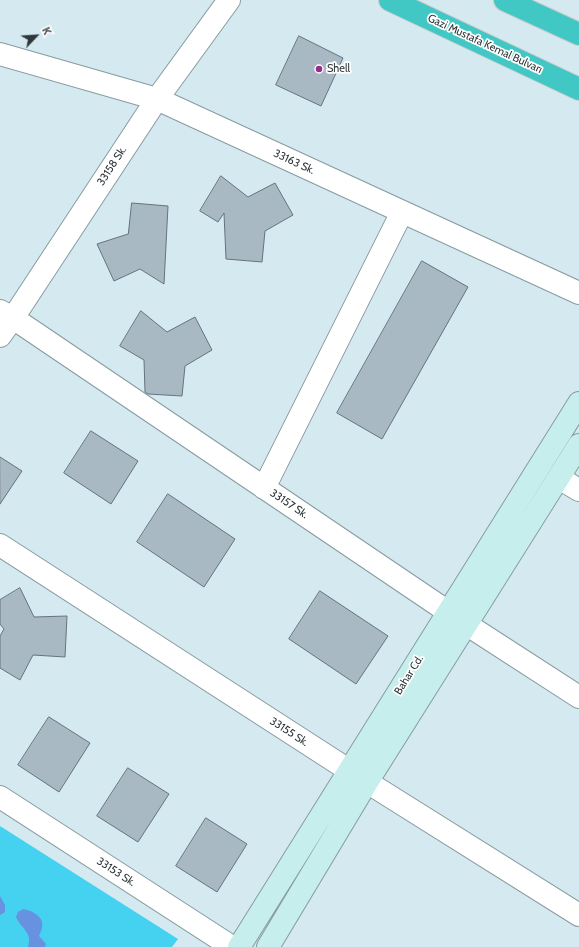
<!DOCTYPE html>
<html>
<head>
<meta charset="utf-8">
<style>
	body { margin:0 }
	#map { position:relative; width:579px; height:947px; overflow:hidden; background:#d4eaf0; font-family:Cabin,sans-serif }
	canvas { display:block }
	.north { position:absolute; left:16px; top:16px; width:40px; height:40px; -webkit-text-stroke:3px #fff; paint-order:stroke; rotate:65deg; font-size:11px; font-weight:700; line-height:16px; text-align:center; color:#2f373a }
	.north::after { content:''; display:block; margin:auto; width:14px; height:18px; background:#2f373a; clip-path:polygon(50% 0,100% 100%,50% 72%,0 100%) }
</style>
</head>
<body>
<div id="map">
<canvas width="579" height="947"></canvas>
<div class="north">K</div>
</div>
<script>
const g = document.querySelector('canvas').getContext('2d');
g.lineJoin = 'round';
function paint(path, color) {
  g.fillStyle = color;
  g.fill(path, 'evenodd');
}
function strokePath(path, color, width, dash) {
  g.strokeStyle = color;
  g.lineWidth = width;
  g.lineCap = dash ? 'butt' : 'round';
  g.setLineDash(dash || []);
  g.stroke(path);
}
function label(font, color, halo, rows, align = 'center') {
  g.font = font + ' Cabin,sans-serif';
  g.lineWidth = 3.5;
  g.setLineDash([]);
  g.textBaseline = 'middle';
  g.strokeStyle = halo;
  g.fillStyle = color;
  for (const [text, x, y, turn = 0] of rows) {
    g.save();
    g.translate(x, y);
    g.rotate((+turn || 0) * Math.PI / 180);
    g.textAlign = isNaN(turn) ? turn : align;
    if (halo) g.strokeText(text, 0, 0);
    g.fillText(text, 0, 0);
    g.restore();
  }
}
paint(new Path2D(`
	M 0,826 L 178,939 L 172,947 L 0,947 Z`), '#45d2f0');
paint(new Path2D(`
	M 0,896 L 5,905 L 5,912 L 0,915 Z
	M 23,909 C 31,910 45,917 42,927 C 42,930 40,933 39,936 L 46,944 L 45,947 L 28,947 C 33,932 21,929 16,917 L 18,912 Z`), '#6692e0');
const building = new Path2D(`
	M 299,36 L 343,58 L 321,106 L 276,85 Z
	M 221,176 L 248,197 L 275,183 L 293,215 L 265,231 L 262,262 L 226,259 L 224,213 L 218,222 L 200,211 Z
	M 132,203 L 168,206 L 164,284 L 140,269 L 114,281 L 97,244 L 128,234 Z
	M 422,261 L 468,287 L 382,439 L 337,413 Z
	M 141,311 L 167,332 L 195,317 L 212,350 L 185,366 L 182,396 L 148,394 L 145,392 L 144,360 L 120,346 Z
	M 91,431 L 138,461 L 111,504 L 64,473 Z
	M 0,457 L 22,471 L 0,504 Z
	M 168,494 L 235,539 L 204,587 L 137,542 Z
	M 20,588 L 34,617 L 67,616 L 65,657 L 33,655 L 20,680 L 0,668 L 0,636 L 4,629 L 0,624 L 0,600 Z
	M 320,591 L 388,636 L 356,684 L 289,639 Z
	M 49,717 L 90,743 L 59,792 L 18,765 Z
	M 128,768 L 169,794 L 138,842 L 97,816 Z
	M 206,818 L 247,844 L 217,892 L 176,866 Z`);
paint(building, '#a8b9c4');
strokePath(building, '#64737e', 1);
const street = new Path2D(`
	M 0,54 L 157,99 L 579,293
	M 0,311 L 13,318 L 466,624 L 579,697
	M 0,336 L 13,318 L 157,99 L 229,0
	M 559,478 L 579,490
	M 264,488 L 402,212
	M 0,545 L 367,782 L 579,915
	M 0,797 L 232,947`);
const secondary = new Path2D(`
	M 239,947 L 579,403
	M 268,947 L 367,782 L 579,445`);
const highway = new Path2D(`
	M 390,0 L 579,89
	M 505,0 L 579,34`);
strokePath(street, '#879ba1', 24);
strokePath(secondary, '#879ba1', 24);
strokePath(highway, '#c9cbcc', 24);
strokePath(street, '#fff', 22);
strokePath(secondary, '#c6eeed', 22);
strokePath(highway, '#42c8c4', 22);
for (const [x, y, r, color] of [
	[319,69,4,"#952c8f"]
]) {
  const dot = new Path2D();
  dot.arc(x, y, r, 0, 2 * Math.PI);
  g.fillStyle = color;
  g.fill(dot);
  strokePath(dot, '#fff', 1.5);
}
label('11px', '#2f373a', '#fff', [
	["Gazi Mustafa Kemal Bulvarı",485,44,25],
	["33163 Sk.",294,162,25],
	["33158 Sk.",112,166,-57],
	["33157 Sk.",289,504,34],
	["Bahar Cd.",409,675,-58],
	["33155 Sk.",289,732,33],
	["33153 Sk.",116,872,33]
]);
label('11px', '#2f373a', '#fff', [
	["Shell",327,69]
], 'left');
</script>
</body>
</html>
